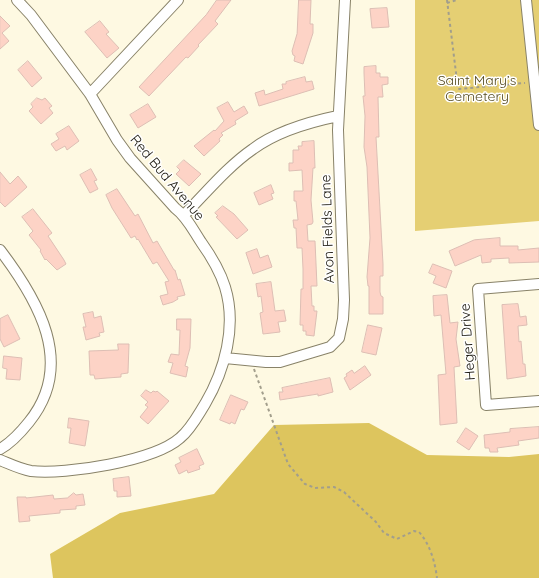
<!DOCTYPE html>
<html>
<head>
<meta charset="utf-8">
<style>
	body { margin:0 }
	canvas { display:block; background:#fef9e2 }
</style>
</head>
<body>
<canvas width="539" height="578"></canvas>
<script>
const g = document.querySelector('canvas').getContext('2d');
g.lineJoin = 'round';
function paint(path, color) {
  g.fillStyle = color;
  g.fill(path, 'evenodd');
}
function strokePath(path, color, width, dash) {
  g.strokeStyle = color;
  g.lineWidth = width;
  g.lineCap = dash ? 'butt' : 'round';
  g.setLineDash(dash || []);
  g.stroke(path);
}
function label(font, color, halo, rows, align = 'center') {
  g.font = font + ' Quicksand,sans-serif';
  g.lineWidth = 3;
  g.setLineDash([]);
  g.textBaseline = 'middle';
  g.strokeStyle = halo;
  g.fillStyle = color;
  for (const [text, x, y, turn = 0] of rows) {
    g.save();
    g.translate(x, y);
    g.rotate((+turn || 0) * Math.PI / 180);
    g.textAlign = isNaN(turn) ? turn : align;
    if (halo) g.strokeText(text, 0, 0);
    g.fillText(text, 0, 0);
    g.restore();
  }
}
paint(new Path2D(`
	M 415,0 L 539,0 L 539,221 L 415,231 Z`), '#e5cf73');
paint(new Path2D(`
	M 369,423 L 427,455 L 509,457 L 539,454 L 539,578 L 53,578 L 50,554 L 120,513 L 214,494 L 274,425 Z`), '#ddc55e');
const building = new Path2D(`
	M 217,0 L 231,0 L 215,21 L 218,24 L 198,45 L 199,46 L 188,58 L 186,57 L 149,96 L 139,87 L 206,15 Z
	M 299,0 L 311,0 L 310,24 L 313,24 L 313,33 L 303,64 L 294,61 L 295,56 L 293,55 L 292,51 L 297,34 Z
	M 387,8 L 389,27 L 372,28 L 370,9 Z
	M 0,16 L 10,26 L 2,33 L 9,41 L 0,49 Z
	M 100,21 L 109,32 L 106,34 L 119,48 L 107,58 L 85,32 Z
	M 28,61 L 42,78 L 32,87 L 18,70 Z
	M 376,66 L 376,73 L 380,73 L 380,77 L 388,77 L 388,84 L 382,85 L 383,97 L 378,97 L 379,137 L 376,137 L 383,264 L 383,276 L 380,276 L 380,292 L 381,296 L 383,297 L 383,314 L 369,314 L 369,286 L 368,286 L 367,277 L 370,238 L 367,167 L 364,147 L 365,116 L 363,96 L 365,96 L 364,73 L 364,67 Z
	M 305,77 L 306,82 L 312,81 L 314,89 L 259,106 L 255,93 L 264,90 L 265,95 L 283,89 L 282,84 L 286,84 L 286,82 Z
	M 37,98 L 42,100 L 45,98 L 52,106 L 49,108 L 53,113 L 41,124 L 29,111 L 33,107 L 31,104 Z
	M 228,102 L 234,112 L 244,106 L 248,113 L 235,121 L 236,124 L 221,133 L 223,135 L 219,139 L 220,141 L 204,156 L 194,146 L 214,130 L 215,131 L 224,121 L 217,108 Z
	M 148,104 L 156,117 L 138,128 L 130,115 Z
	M 69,126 L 79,141 L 67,150 L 65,146 L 56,151 L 51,144 L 59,139 L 56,134 Z
	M 314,141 L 315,168 L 313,168 L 311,200 L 313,222 L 312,224 L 307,225 L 308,241 L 315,241 L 317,286 L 311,286 L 312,306 L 314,306 L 314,311 L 317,311 L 314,336 L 306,335 L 306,331 L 303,331 L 303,325 L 300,325 L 301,289 L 303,289 L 303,269 L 302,248 L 297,248 L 296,228 L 294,228 L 293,220 L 298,220 L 296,201 L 294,201 L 294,191 L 303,191 L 302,170 L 289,171 L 289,163 L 293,163 L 293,150 L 299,150 L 298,146 L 302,146 L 302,142 Z
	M 184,160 L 201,174 L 189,186 L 176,174 L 180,170 L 177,167 Z
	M 91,169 L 97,180 L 94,181 L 98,189 L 90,193 L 80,175 Z
	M 0,172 L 10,184 L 18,176 L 27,187 L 5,207 L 0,202 Z
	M 271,185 L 274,193 L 271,194 L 273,199 L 259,205 L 254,193 Z
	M 117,189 L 135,216 L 138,214 L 153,243 L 157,241 L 174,270 L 175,270 L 178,280 L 180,279 L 185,295 L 177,297 L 178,299 L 173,302 L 163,305 L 160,296 L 168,294 L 165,282 L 169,281 L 157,262 L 153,264 L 138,239 L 137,240 L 135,236 L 131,238 L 112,208 L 106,195 Z
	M 223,206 L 234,214 L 248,230 L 237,239 L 216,217 L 218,216 L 215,213 Z
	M 33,209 L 52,233 L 48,236 L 64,260 L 66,264 L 57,270 L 46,259 L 45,260 L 40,251 L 41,250 L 29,235 L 33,231 L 22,217 Z
	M 500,238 L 500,246 L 518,246 L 518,250 L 539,248 L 539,262 L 509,263 L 509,258 L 491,259 L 491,262 L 482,263 L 481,255 L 455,266 L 449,251 L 474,240 Z
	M 257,249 L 260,258 L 268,255 L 272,267 L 253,274 L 246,253 Z
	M 433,264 L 452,271 L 446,288 L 433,283 L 436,276 L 429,273 Z
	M 271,282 L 275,311 L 284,310 L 286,321 L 278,322 L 280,332 L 263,334 L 260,313 L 263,312 L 261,296 L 258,297 L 256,284 Z
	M 447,295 L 450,323 L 458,322 L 456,339 L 460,366 L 454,367 L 457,423 L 440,425 L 438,375 L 446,374 L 441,315 L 434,316 L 433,296 Z
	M 518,304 L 520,317 L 526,316 L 527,325 L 518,326 L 519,342 L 521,341 L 523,364 L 525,364 L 526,376 L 507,379 L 502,305 Z
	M 93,312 L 94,318 L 101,316 L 104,332 L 99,333 L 100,336 L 86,340 L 83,327 L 86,327 L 83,314 Z
	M 8,315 L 20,339 L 4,347 L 0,339 L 0,319 Z
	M 177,319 L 191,319 L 190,348 L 185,366 L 188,367 L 186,377 L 170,373 L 173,363 L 168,362 L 171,354 L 179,355 L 180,330 L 177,330 Z
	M 368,325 L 382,328 L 376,355 L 362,352 Z
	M 118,344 L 129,344 L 128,373 L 121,374 L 121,377 L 107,378 L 95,379 L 94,375 L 90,375 L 89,351 L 118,350 Z
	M 4,356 L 22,358 L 20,380 L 6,379 L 7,369 L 3,368 Z
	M 365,366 L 371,375 L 350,390 L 344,378 L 347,376 L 346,374 L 352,370 L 354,373 Z
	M 330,378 L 333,392 L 318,396 L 318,394 L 280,400 L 279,392 L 283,392 L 282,388 Z
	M 146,390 L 151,393 L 153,391 L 156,392 L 157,391 L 169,401 L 148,424 L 140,417 L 148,407 L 145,405 L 148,402 L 141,396 Z
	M 231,395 L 248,402 L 244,410 L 241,409 L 235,424 L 231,422 L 230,424 L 220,420 Z
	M 69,418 L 89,421 L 85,446 L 69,443 L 71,428 L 68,428 Z
	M 539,427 L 539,438 L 518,441 L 519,445 L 497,448 L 498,452 L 490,452 L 489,448 L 485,448 L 484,435 L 510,432 L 510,429 Z
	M 466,428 L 478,436 L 469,450 L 457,442 Z
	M 197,449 L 204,464 L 199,466 L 200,469 L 188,473 L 187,470 L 179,474 L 175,465 L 181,462 L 179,458 Z
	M 129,477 L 131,496 L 117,497 L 117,491 L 114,491 L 113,479 Z
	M 74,493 L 76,495 L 83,494 L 85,505 L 76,506 L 76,509 L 60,510 L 60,513 L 29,516 L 30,521 L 19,522 L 17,497 L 26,497 L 26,498 L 53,495 L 54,499 L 67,498 Z`);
paint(building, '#fdd3c6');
strokePath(building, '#ddbeb4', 1);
const minor = new Path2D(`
	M 526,0 L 539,125
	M 90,94 L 178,0
	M 184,215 C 206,193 227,167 253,149 C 277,131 309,122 338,116
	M 0,250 C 38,300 76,364 29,422 C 21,432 11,443 0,449
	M 539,284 L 478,289 L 486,405 L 539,401
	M 225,358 L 266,362 L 280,362 L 330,347 L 339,338 L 343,319 L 344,300 L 338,130 L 345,0
	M 0,460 C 10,464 20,469 31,471 C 66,475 154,461 180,438 C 191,429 198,415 205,404 C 225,370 237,326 225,287 C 220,271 211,256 201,242 C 193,230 187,217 175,208 L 130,158 L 117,140 L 90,94 L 31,15 L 17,0`);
strokePath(minor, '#888268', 12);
strokePath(new Path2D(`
	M 447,0 L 458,89 L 525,83
	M 447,3 L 457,0
	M 254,369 L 288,464 L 305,484 L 315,488 L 334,487 L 344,492 L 376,522 L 384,533 L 397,539 L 414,531 L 419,532 C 430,544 435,562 437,578`), '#a29e8c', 2, [3, 3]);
strokePath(minor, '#fff', 10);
label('14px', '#564c21', '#fff', [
	["Saint Mary’s",477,81],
	["Cemetery",477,97]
]);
label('14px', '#1b180e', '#fff', [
	["Red Bud Avenue",167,178,50],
	["Avon Fields Lane",328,229,-92],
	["Heger Drive",468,342,-94]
]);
</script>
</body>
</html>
